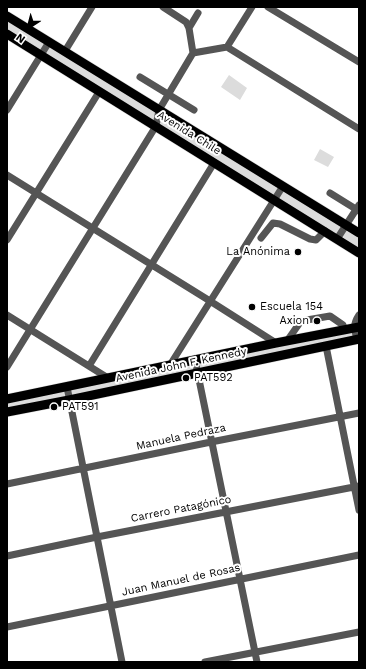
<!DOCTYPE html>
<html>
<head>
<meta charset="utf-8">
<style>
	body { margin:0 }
	#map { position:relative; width:366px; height:669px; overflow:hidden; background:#fff; font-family:"Work Sans",sans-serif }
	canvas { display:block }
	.frame { position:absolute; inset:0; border:8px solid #000; pointer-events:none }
	.north { position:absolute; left:8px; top:8px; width:40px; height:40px; -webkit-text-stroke:3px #fff; paint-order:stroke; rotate:216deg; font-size:11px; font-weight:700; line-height:16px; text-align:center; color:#000 }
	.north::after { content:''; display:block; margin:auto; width:14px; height:18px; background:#000; clip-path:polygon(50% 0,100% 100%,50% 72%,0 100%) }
</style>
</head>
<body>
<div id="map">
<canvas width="366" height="669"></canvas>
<div class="frame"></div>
<div class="north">N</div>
</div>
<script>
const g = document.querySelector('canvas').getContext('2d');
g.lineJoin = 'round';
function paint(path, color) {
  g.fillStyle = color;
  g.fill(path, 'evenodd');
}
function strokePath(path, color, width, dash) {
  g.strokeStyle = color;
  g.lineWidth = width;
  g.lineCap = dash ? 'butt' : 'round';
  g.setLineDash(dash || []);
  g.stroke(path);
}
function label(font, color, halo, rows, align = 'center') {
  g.font = font + ' "Work Sans",sans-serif';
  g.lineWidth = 4;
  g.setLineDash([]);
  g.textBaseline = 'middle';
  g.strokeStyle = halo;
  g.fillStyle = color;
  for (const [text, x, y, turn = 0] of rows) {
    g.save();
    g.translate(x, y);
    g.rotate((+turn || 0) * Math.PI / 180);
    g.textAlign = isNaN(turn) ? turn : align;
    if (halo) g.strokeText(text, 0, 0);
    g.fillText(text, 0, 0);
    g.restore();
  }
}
paint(new Path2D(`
	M 7,16 L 359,233 L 359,253 L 7,34 Z
	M 229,75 L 247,88 L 240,100 L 221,87 Z
	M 320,149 L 334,157 L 328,167 L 314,160 Z
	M 359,327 L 359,339 L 7,412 L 7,399 Z`), '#dcdcdc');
const major = new Path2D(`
	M 7,16 L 359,233
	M 7,34 L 359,253
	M 7,399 L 276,343 L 359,327
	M 7,412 L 69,400 L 359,339`);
strokePath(major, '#dbdbdb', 10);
strokePath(new Path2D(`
	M 163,7 L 186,22 L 189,28 L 193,53 L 227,47 L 359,129
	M 268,7 L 359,62
	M 189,28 L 198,13
	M 227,47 L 252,7
	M 65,51 L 92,7
	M 140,77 L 194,110
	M 7,110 L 49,42
	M 7,175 L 210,301 L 276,343
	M 330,193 L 359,211
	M 261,238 L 273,223 L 280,224 L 310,239 L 316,240 L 325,231
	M 337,239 L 359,205
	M 7,240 L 99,92
	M 7,315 L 108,378
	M 357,339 C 354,329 353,324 359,315
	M 287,341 L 301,321 L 330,316 L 343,325 L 345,330
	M 326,346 L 359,510
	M 195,360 L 257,662
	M 170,365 L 283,186
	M 89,366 L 214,163
	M 7,367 L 156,126 L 159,110 L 193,53
	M 67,387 L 122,662
	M 7,484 L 211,442 L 359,413
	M 7,556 L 97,537 L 359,486
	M 7,627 L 359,555
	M 205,662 L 359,632`), '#555', 7);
strokePath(major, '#000', 9);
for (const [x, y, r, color] of [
	[298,252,4,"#000"],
	[252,307,4,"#000"],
	[317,321,4,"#000"],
	[186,378,4,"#000"],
	[54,407,4,"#000"]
]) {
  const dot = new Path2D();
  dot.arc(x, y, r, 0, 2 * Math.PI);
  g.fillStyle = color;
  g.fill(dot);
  strokePath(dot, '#fff', 1.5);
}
label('11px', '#000', '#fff', [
	["Avenida Chile",189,133,32],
	["Avenida John F. Kennedy",181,365,-12],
	["Manuela Pedraza",181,437,-12],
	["Carrero Patagónico",181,509,-11],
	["Juan Manuel de Rosas",181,580,-12]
]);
label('11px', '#000', '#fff', [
	["La Anónima",290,252,"right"],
	["Escuela 154",260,307],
	["Axion",309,321,"right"],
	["PAT592",194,378],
	["PAT591",62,407]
], 'left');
</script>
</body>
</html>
